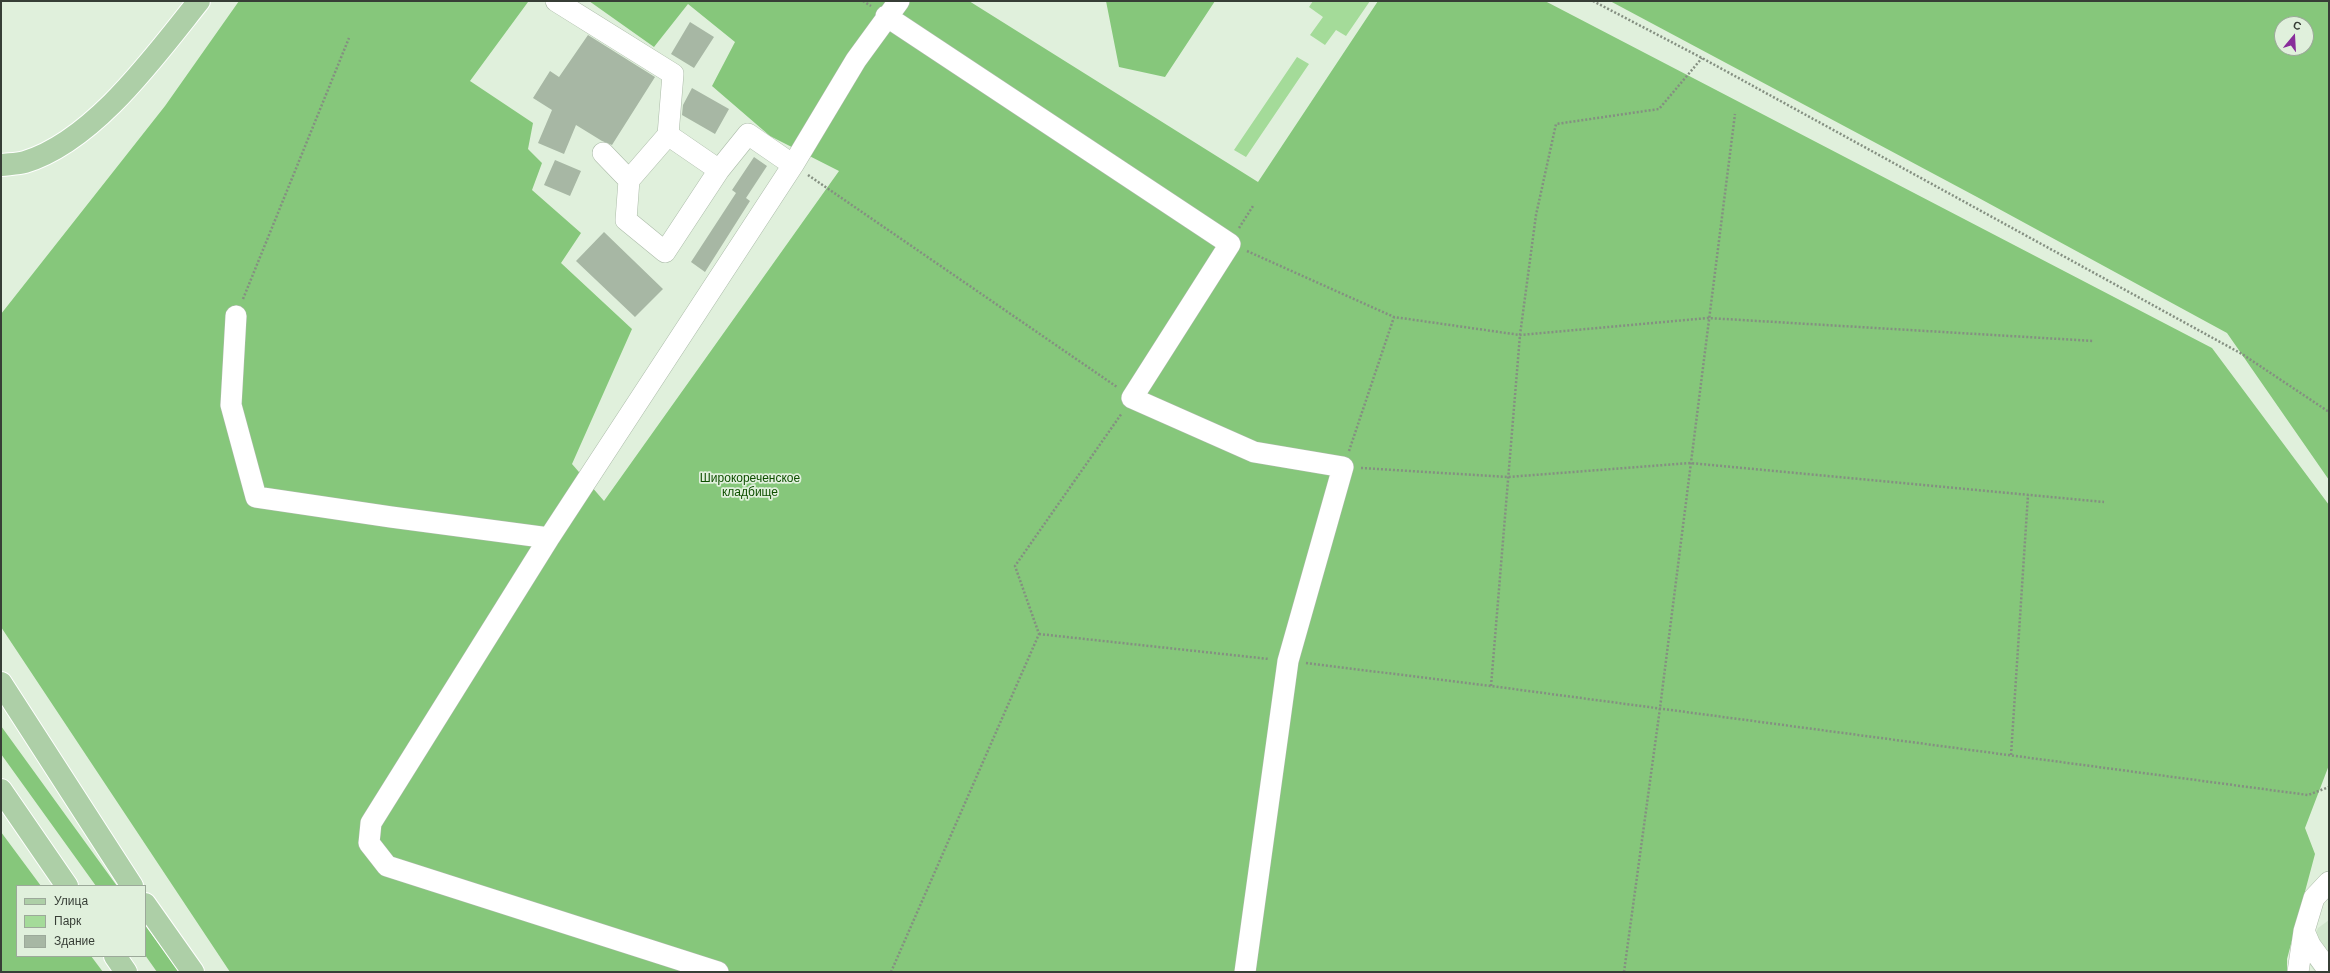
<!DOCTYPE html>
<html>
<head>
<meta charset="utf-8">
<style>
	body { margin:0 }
	#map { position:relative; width:2330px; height:973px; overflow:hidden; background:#e0f0dc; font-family:"DM Sans",sans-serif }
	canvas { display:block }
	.frame { position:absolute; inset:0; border:2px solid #373e36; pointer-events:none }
	.legend { position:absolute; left:16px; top:885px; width:130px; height:72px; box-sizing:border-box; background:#e0f0dc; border:1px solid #9ca99a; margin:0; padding:5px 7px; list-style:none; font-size:12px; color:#373e36 }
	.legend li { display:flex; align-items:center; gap:8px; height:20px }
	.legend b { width:20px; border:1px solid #9ca99a }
	.north { position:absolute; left:2274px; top:16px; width:40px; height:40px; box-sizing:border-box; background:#e0f0dc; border:1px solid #9ca99a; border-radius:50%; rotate:18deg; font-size:11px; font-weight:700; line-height:16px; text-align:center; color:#373e36 }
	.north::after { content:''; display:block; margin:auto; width:14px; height:18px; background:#882e9a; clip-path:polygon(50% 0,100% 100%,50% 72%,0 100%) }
</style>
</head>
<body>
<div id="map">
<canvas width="2330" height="973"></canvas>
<div class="frame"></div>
<ul class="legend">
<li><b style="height:5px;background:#adcfa7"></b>Улица</li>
<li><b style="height:11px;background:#a4db99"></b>Парк</li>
<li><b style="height:11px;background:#a7b7a4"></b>Здание</li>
</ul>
<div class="north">С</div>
</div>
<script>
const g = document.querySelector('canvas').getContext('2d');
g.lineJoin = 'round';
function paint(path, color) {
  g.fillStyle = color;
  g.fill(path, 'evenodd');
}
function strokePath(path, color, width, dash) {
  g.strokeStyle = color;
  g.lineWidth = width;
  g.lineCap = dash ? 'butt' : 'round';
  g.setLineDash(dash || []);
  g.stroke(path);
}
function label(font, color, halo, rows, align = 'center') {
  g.font = font + ' "DM Sans",sans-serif';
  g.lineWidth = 3.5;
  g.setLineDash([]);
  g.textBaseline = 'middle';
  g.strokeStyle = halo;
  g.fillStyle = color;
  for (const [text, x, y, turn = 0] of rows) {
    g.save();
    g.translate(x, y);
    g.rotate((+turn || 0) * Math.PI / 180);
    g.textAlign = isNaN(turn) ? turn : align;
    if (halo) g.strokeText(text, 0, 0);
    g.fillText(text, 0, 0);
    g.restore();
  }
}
paint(new Path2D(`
	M 2329,920 L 2329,972 L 2315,972 L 2310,965 L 2310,945 L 2318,928 Z`), '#d0e6cc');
paint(new Path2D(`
	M 1313,1 L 1370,1 L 1346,36 L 1336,30 L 1325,45 L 1310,35 L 1323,17 L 1309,7 Z
	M 1297,57 L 1309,64 L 1246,157 L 1234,150 Z`), '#a4db99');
paint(new Path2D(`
	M 239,1 L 528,2 L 470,81 L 533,123 L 528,149 L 542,163 L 532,190 L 581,233 L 561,263 L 632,329 L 572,464 L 604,501 L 839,171 L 770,136 L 712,86 L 735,42 L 688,4 L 654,47 L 589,1 L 969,1 L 1258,182 L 1378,1 L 1545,1 L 2212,348 L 2329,505 L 2329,765 L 2305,828 L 2315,854 L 2287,959 L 2287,972 L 230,972 L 1,627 L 1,314 L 165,106 Z
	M 1106,1 L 1215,1 L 1165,77 L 1119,67 Z
	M 1610,1 L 2329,1 L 2329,480 L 2227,333 L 1977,197 ZM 2282,24 L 2306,24 L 2306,48 L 2282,48 Z
	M 1,726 L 117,886 L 96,886 L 1,754 Z
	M 1,832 L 41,886 L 17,886 L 17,956 L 91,956 L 103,972 L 1,972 Z
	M 145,925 L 179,972 L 157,972 L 145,955 Z`), '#86c77b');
paint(new Path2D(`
	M 690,22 L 714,37 L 694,68 L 671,54 Z
	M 588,35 L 655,77 L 612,145 L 602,141 L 576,125 L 564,154 L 538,143 L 552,110 L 533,98 L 550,71 L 559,77 Z
	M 692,88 L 729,109 L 715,134 L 682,115 L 683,105 Z
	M 754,157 L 767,166 L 746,198 L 750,201 L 705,272 L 691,262 L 736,193 L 732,190 Z
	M 555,160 L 581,171 L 570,196 L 544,185 Z
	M 604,232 L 663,289 L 635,317 L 576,261 Z`), '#a7b7a4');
const minor = new Path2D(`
	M 556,1 L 673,74 L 668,135 L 719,170
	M 886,16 L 1230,244 L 1132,398 L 1254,452 L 1343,467 L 1288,661 L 1245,972
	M 668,135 L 629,180 L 626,220 L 665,252 L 719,170 L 748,134 L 793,165
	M 603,153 L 629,180
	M 236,316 L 231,405 L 256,497 L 391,517 L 549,538
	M 2304,931 L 2310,945 L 2329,971
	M 718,972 L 387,866 L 369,843 L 371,823 L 549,538 L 793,165 L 856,60 L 899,1
	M 2298,972 L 2304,931 L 2314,898 L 2329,882`);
const major = new Path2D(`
	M 1,165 C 9,164 18,164 25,162 C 94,141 155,56 199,1
	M 1,683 L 132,886
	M 1,790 L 67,886
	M 145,904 L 193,972
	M 115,956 L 126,972`);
strokePath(minor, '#abbba8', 22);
strokePath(major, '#fff', 24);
strokePath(new Path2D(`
	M 863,1 L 871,6
	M 1593,1 L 1702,58 L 2242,354 L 2329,412
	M 808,175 L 1117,387
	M 1239,228 L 1253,206
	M 1247,251 L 1394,317 L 1520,335 L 1708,318 L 2094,341
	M 243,299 L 349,38
	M 1349,451 L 1394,317
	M 1361,468 L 1508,477 L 1690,463 L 2104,502
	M 1039,634 L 1269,659
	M 1306,663 L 1491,686 L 2308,795 L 2329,787
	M 1491,686 L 1520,335 L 1536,215 L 1556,124 L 1659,109 L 1702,58
	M 2011,755 L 2028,495
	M 891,972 L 1039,634 L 1015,566 L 1122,413
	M 1624,972 L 1660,708 L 1735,114`), '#848f81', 2.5, [2, 2]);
strokePath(minor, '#fff', 21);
strokePath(major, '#adcfa7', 22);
label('12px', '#0e4f00', '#e0f0dc', [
	["Широкореченское",750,479],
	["кладбище",750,493]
]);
</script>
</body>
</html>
